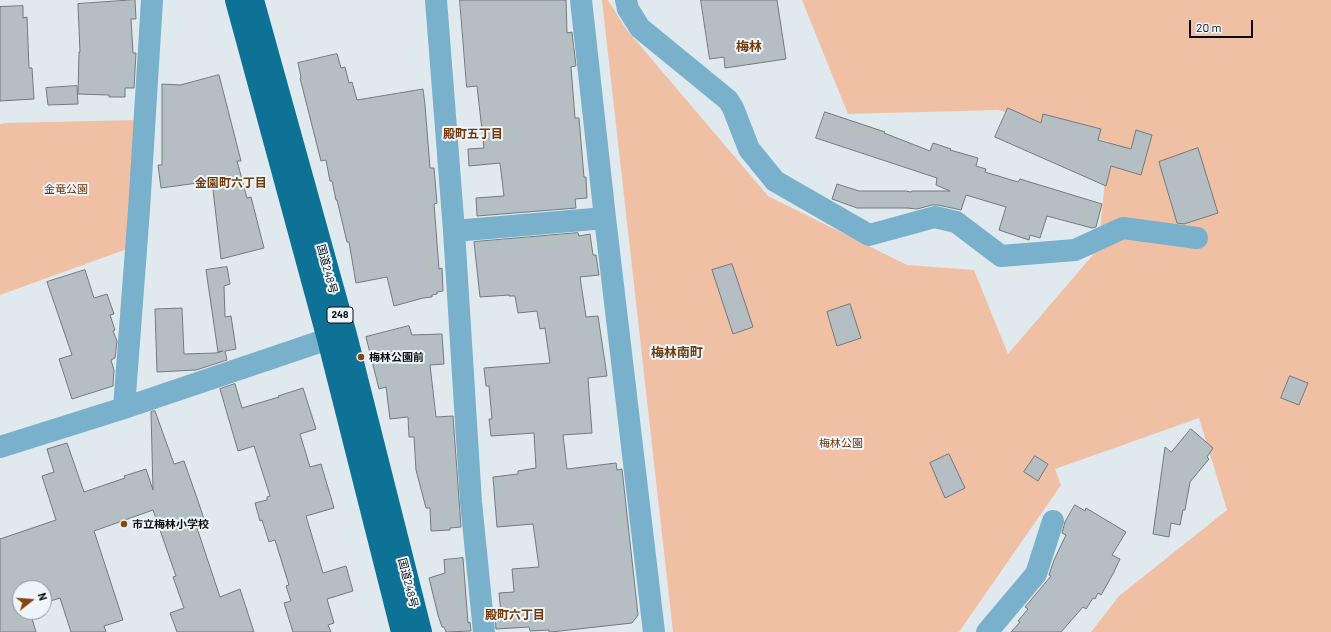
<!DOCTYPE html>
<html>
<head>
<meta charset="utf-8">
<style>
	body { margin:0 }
	#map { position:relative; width:1331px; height:632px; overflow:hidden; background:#e0e9ee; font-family:Barlow,sans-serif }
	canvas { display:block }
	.north { position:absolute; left:12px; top:580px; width:40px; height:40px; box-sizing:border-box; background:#eef6fb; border:1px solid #93999d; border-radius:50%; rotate:73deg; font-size:11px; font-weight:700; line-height:16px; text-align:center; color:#0b0e10 }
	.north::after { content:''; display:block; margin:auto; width:14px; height:18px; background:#864411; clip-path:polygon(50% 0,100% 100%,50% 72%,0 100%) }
	.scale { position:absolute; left:1189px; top:20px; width:64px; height:18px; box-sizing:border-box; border:2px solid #0b0e10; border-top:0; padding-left:5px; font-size:12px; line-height:14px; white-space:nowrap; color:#0b0e10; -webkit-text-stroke:3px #eef6fb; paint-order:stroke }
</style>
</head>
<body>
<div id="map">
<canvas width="1331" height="632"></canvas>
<div class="north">N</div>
<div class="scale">20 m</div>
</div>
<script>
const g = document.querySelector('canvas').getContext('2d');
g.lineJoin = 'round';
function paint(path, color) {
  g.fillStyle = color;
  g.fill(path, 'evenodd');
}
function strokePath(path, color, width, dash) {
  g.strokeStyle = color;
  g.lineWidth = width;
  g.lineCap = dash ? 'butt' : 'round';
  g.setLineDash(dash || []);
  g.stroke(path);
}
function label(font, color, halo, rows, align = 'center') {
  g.font = font + ' Barlow,"Noto Sans JP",sans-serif';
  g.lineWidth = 4;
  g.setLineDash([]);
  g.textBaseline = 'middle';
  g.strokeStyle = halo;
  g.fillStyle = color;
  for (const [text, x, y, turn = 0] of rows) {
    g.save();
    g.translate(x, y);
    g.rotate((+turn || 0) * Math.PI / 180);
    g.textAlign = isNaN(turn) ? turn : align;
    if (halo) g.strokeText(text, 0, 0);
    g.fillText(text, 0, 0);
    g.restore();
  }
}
paint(new Path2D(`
	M 602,0 L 608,0 L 626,29 L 768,196 L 907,265 L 974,270 L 1008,354 L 1098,249 L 1109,142 L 998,110 L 848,114 L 802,0 L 1331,0 L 1331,632 L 1091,632 L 1119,596 L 1227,510 L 1199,418 L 1055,469 L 1061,485 L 959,632 L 673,632 Z
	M 137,120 L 127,249 L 0,295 L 0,124 L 5,123 Z`), '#f0c0a4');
const building = new Path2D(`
	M 135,0 L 136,19 L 131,19 L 133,53 L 136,53 L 134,88 L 125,88 L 125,97 L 109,97 L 109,95 L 78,94 L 79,52 L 80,52 L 78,4 Z
	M 460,0 L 566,0 L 567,33 L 572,32 L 576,66 L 571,67 L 575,118 L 579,118 L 584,177 L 586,177 L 587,198 L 575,199 L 576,208 L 477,216 L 476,198 L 504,196 L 500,163 L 469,166 L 468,149 L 484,148 L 477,86 L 467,87 Z
	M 701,0 L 777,0 L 786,59 L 725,68 L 724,57 L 710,59 Z
	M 23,6 L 23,18 L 27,17 L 29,68 L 32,68 L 34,99 L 0,101 L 0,7 Z
	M 337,54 L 341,68 L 345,67 L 349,83 L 352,82 L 357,100 L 423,89 L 425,105 L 430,168 L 434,168 L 437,203 L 434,204 L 439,269 L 442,268 L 443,291 L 437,292 L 437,294 L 432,295 L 432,297 L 423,298 L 394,306 L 387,277 L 356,283 L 349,242 L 347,242 L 337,200 L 336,200 L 332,181 L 330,181 L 326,160 L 321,161 L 300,78 L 301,77 L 298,63 Z
	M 219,75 L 241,161 L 237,161 L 247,198 L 251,197 L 264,248 L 221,259 L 212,181 L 161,188 L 158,165 L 162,165 L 162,84 L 180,85 Z
	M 77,86 L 78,104 L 48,105 L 46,88 Z
	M 1008,108 L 1041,123 L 1043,114 L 1101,129 L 1098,140 L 1131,149 L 1136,130 L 1152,135 L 1141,175 L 1111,166 L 1106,186 L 995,137 Z
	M 825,112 L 885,132 L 884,133 L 930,151 L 933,143 L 951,149 L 950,150 L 978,158 L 976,166 L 986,169 L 985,172 L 1018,182 L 1020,179 L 1102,204 L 1096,227 L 1092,228 L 1047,216 L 1040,238 L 1030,235 L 1029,240 L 999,230 L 1006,207 L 966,195 L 961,210 L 938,205 L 932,205 L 917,209 L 907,208 L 857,208 L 832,199 L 837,184 L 859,191 L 906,191 L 911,192 L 912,191 L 950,191 L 936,185 L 937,178 L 816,138 Z
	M 1198,148 L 1218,213 L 1184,224 L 1177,223 L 1159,162 Z
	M 578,233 L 579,236 L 590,234 L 593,255 L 596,255 L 599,275 L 580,277 L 586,317 L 598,316 L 607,376 L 588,378 L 592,433 L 563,435 L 567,469 L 616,463 L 617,470 L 622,469 L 638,615 L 632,623 L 551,632 L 549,632 L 549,630 L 530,631 L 529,627 L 496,629 L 495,615 L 501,613 L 499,593 L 514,592 L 512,569 L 539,567 L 533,524 L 497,527 L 493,477 L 518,474 L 518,471 L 536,468 L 534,433 L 491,436 L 489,419 L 492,419 L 489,386 L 486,386 L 484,368 L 550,363 L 545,328 L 540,329 L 537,311 L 518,313 L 515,296 L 509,296 L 509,295 L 480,297 L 474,242 Z
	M 732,264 L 753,327 L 733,334 L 712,270 Z
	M 227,267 L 230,284 L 224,286 L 225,317 L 231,316 L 236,349 L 225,351 L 227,360 L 196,370 L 157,372 L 155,309 L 182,308 L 184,354 L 216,353 L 223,351 L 218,352 L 206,270 Z
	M 85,270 L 94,298 L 107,294 L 114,314 L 110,315 L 115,330 L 113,331 L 117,341 L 115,358 L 111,360 L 114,370 L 113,386 L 72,399 L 59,359 L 72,355 L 47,282 Z
	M 850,304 L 861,338 L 837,346 L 827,312 Z
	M 409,326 L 412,335 L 442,334 L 444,364 L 430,365 L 436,417 L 453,416 L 461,527 L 450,528 L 450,530 L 431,531 L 430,508 L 426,508 L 416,470 L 414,437 L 409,437 L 408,417 L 390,419 L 386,387 L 379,389 L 366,337 Z
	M 1290,376 L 1308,383 L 1299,405 L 1281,398 Z
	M 235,384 L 242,408 L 279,397 L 278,396 L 303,388 L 316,429 L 300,434 L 310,467 L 321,464 L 334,508 L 306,516 L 323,573 L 346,566 L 353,591 L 327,599 L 334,623 L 328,625 L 331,632 L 293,632 L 284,603 L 291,601 L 286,586 L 289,585 L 275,540 L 269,542 L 262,520 L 260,521 L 255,503 L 267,500 L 267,497 L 270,496 L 254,446 L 238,451 L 220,389 Z
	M 155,411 L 174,464 L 184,461 L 198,501 L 205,522 L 196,525 L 220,597 L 240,589 L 254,632 L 177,632 L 170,613 L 184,608 L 173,577 L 176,576 L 153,510 L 94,531 L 123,620 L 104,626 L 106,632 L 71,632 L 60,598 L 44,603 L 44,588 L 20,588 L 20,612 L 30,612 L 36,632 L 0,632 L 0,539 L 56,520 L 42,476 L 54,472 L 47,449 L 67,443 L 84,492 L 125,478 L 124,476 L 146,469 L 153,490 L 151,412 Z
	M 1191,429 L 1213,448 L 1207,457 L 1209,459 L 1190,482 L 1185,510 L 1183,510 L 1180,525 L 1171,523 L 1169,537 L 1153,534 L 1165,447 L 1171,452 Z
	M 949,454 L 965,488 L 945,498 L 930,463 Z
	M 1035,456 L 1048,464 L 1038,481 L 1024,472 Z
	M 1075,505 L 1085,511 L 1086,508 L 1126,532 L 1112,555 L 1120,559 L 1113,574 L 1101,595 L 1098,593 L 1095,599 L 1093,598 L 1086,609 L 1083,607 L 1061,632 L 1011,632 L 1020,622 L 1018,621 L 1028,609 L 1025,607 L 1051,576 L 1049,575 L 1054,560 L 1066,535 L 1062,533 L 1065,522 Z
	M 463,558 L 468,623 L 470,622 L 471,631 L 446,632 L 444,627 L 442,627 L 438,615 L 429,578 L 445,573 L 444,560 Z`);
paint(building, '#b5bec2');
strokePath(building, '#727a7e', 1);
strokePath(new Path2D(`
	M 436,0 L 454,231 L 471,502 L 484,632
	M 581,0 L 605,218 L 654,632
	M 626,0 L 628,9 L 640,28 L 728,100 L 733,108 L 749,149 L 775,181 L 869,235 L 935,217 L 956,222 L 1001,256 L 1075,250 L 1123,228 L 1197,238
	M 454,231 L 605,218
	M 124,408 L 139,210 L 152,0
	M 0,447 L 124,408 L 328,339
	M 987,632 L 1036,574 L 1053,521`), '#79b0cb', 22);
strokePath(new Path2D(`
	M 236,0 L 328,339 L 402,632
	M 253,0 L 346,335 L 421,632`), '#0d7296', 22);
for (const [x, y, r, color] of [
	[361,357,4,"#864411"],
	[124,524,4,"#864411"]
]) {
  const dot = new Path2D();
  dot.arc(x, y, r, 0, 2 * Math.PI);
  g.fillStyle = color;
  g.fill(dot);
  strokePath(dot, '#eef6fb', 1.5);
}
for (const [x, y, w] of [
	[340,315,26]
]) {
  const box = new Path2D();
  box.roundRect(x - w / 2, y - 8, w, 16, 3);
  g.fillStyle = '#eef6fb';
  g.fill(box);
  strokePath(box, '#0b0e10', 1);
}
label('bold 10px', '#0b0e10', null, [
	["248",340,315]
]);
label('11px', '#713603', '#eef6fb', [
	["金竜公園",66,189],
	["梅林公園",841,443]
]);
label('11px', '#0b0e10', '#eef6fb', [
	["国道248号",327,269,75],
	["国道248号",408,583,76]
]);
label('bold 11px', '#0b0e10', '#eef6fb', [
	["梅林公園前",369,357],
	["市立梅林小学校",132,524]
], 'left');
label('bold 12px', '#743909', '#eef6fb', [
	["殿町五丁目",473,134],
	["金園町六丁目",231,183],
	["殿町六丁目",515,615]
]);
label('bold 13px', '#743909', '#eef6fb', [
	["梅林",749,47],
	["梅林南町",677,353]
]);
</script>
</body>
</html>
